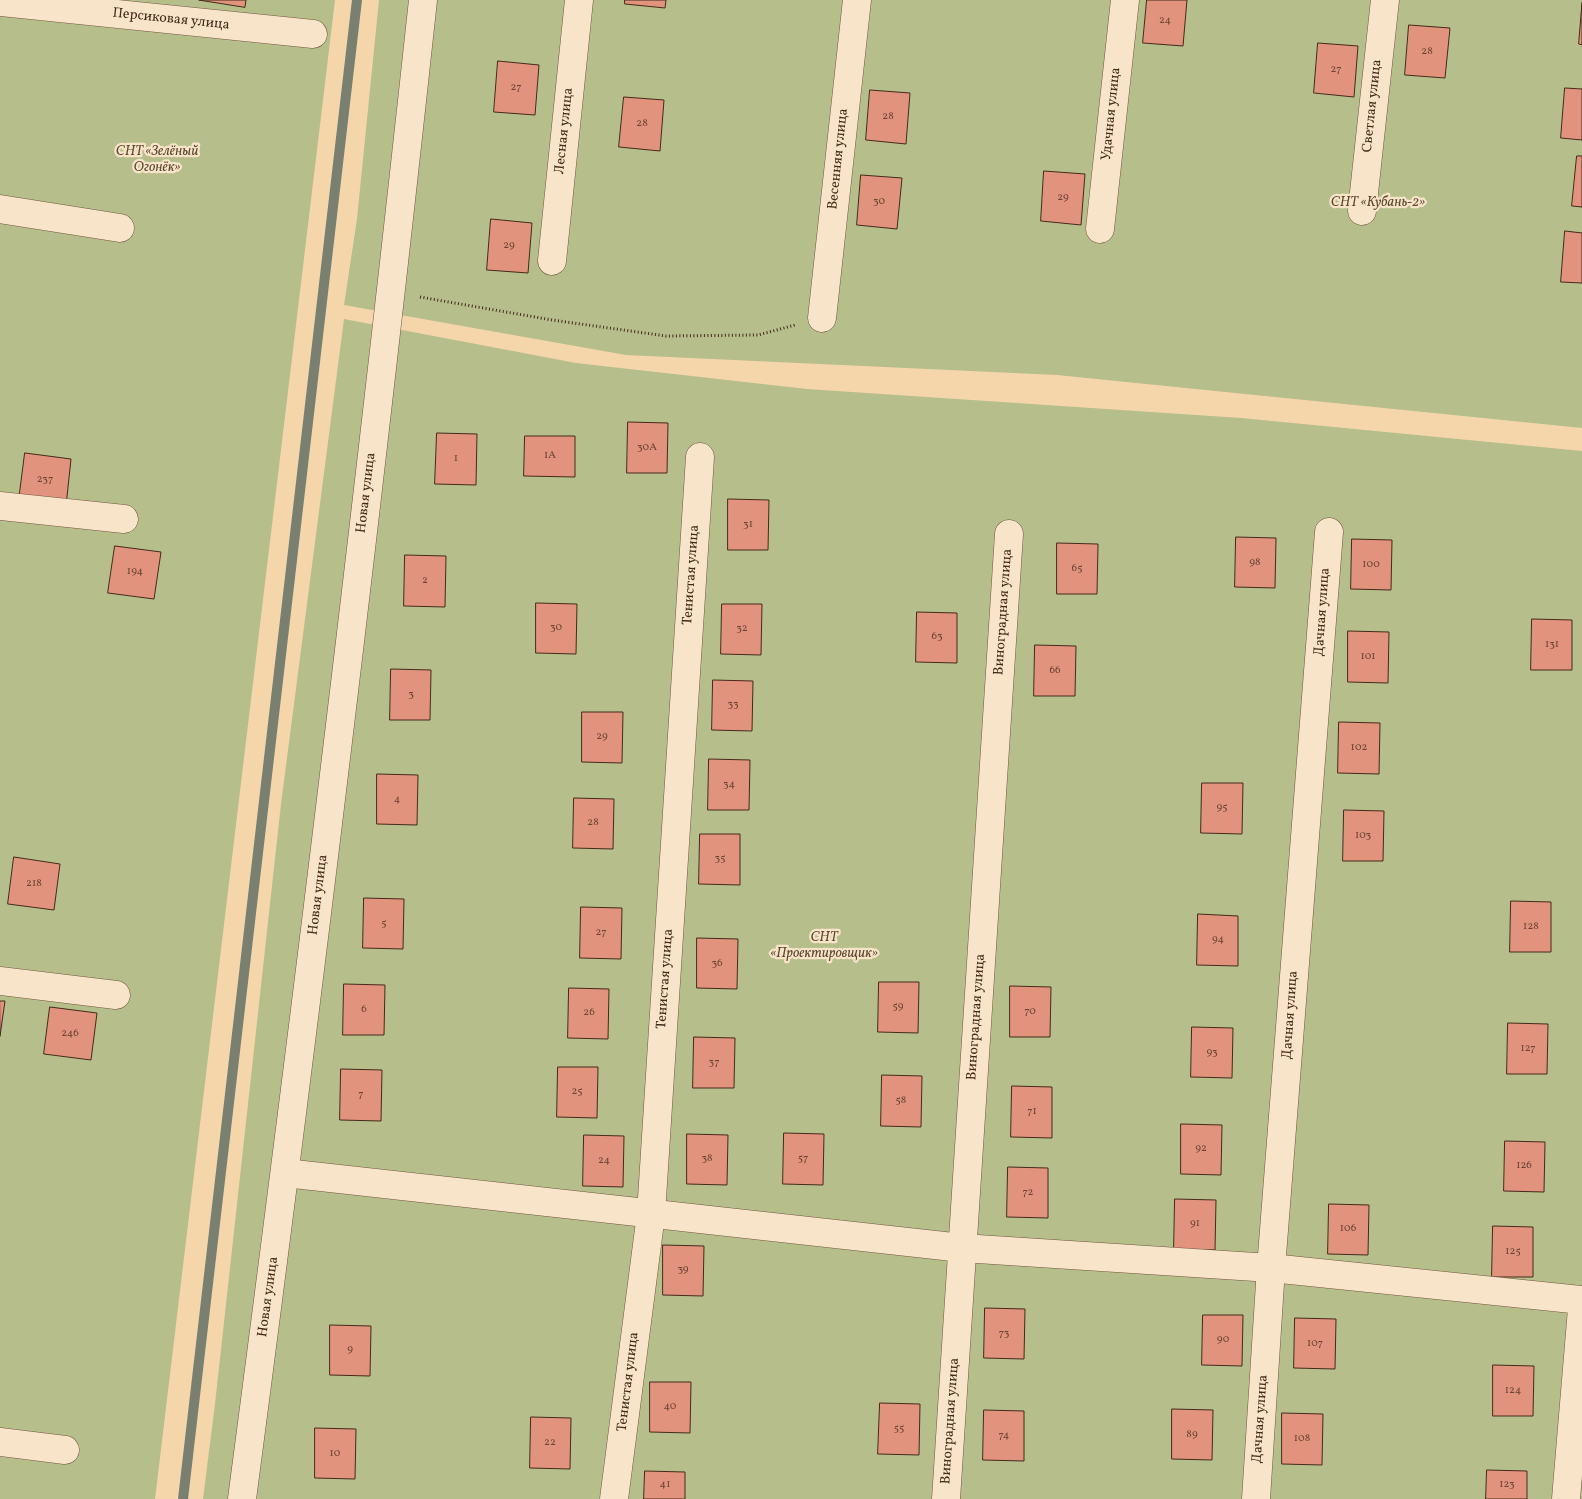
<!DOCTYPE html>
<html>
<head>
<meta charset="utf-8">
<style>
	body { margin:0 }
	canvas { display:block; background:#f5d5aa }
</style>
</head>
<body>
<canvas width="1582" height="1499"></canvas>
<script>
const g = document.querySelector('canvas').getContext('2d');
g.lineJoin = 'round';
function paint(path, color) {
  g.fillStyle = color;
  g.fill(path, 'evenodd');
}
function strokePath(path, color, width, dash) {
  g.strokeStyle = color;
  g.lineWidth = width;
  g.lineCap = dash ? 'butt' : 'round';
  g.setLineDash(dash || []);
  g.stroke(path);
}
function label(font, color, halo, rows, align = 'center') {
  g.font = font + ' Vollkorn,serif';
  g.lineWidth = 4.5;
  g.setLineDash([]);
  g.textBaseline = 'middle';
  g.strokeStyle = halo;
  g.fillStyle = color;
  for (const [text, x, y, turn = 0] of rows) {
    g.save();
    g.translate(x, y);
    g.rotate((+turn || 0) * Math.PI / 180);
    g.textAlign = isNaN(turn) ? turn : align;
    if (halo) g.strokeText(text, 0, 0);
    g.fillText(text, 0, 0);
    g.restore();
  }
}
paint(new Path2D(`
	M 0,0 L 335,0 L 155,1499 L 0,1499 Z
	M 379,0 L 1582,0 L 1582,428 L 1057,375 L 626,355 L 344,305 L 357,219 Z
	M 344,319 L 576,363 L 807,389 L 1241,418 L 1582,451 L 1582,1499 L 203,1499 L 215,1404 L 281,804 Z`), '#b6be8c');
strokePath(new Path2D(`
	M 183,1499 L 357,0`), '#798070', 10);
const building = new Path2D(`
	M 199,0 L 246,0 L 245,7 Z
	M 625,0 L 666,0 L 665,8 L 625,4 Z
	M 1147,0 L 1187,0 L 1183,46 L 1143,43 Z
	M 1582,3 L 1582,45 L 1579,44 Z
	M 1409,25 L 1450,28 L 1445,78 L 1405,75 Z
	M 1318,43 L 1358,46 L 1354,97 L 1314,93 Z
	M 498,61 L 539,65 L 535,115 L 494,112 Z
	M 1565,88 L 1582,89 L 1582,140 L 1561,138 Z
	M 870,90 L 910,93 L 906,144 L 866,140 Z
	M 624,97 L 664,100 L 660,151 L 619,147 Z
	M 1577,156 L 1582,156 L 1582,207 L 1572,206 Z
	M 1044,171 L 1085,174 L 1081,225 L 1041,221 Z
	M 861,175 L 902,178 L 897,229 L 857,225 Z
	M 491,219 L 532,223 L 528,273 L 487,270 Z
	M 1565,231 L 1582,233 L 1582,283 L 1561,282 Z
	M 628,422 L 668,423 L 667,473 L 627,473 Z
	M 437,433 L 477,434 L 476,485 L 435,484 Z
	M 525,436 L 575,436 L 575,477 L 524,476 Z
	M 25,453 L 71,459 L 66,506 L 19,500 Z
	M 728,499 L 769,500 L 768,550 L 728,550 Z
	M 1236,537 L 1276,538 L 1275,588 L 1235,587 Z
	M 1352,539 L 1392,540 L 1391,590 L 1351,589 Z
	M 1057,543 L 1098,544 L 1097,594 L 1057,594 Z
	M 115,546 L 161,552 L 154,599 L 108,593 Z
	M 405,555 L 446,556 L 445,607 L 404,606 Z
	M 536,603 L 577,604 L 576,654 L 536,653 Z
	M 722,604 L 762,604 L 761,655 L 721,654 Z
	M 917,612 L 957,613 L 957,663 L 916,662 Z
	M 1532,619 L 1572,620 L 1572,670 L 1531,670 Z
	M 1348,631 L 1389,632 L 1388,683 L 1348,682 Z
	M 1035,645 L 1076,646 L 1075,696 L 1034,696 Z
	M 391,669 L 431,670 L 430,720 L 390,720 Z
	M 713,680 L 753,681 L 752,731 L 712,730 Z
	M 582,712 L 623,712 L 622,763 L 582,762 Z
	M 1339,722 L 1380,723 L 1379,774 L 1338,773 Z
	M 709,759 L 750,760 L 749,810 L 708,810 Z
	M 377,774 L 418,775 L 417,825 L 377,824 Z
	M 1202,783 L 1243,783 L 1242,834 L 1201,833 Z
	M 574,798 L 614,799 L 613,849 L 573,848 Z
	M 1344,810 L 1384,811 L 1383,861 L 1343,861 Z
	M 700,834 L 740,834 L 740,885 L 699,884 Z
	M 14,857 L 60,864 L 54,910 L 8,904 Z
	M 364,898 L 404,899 L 403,949 L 363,948 Z
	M 1511,901 L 1551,902 L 1551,952 L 1510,952 Z
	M 581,907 L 622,908 L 621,959 L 580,958 Z
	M 1198,914 L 1238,916 L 1238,966 L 1197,965 Z
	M 697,938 L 738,939 L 737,989 L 697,988 Z
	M 879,982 L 919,982 L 918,1033 L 878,1032 Z
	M 344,984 L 385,985 L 384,1035 L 343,1035 Z
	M 1010,986 L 1051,987 L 1050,1037 L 1010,1037 Z
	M 569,988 L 609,989 L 608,1039 L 568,1038 Z
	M 0,1001 L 5,1001 L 0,1036 Z
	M 50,1007 L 97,1013 L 91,1060 L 44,1054 Z
	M 1508,1023 L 1548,1024 L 1547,1074 L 1507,1074 Z
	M 1192,1027 L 1233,1028 L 1232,1078 L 1191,1077 Z
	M 694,1037 L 735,1038 L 734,1088 L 693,1088 Z
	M 558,1067 L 598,1067 L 597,1118 L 557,1117 Z
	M 341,1069 L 382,1070 L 381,1121 L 340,1120 Z
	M 882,1075 L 922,1076 L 921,1127 L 881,1126 Z
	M 1012,1086 L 1052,1087 L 1052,1138 L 1011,1137 Z
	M 1181,1124 L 1222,1125 L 1221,1175 L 1181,1174 Z
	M 784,1133 L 824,1134 L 823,1185 L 783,1184 Z
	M 687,1134 L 728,1135 L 727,1185 L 687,1184 Z
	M 584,1135 L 624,1136 L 623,1187 L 583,1186 Z
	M 1505,1141 L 1545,1142 L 1544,1192 L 1504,1191 Z
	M 1008,1167 L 1048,1168 L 1048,1218 L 1007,1217 Z
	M 1175,1199 L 1216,1200 L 1215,1250 L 1174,1249 Z
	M 1329,1204 L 1369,1205 L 1368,1255 L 1328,1254 Z
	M 1493,1226 L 1533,1227 L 1533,1277 L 1492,1277 Z
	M 663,1245 L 704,1246 L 703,1296 L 663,1295 Z
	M 985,1308 L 1025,1309 L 1024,1359 L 984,1358 Z
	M 1203,1315 L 1243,1315 L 1242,1366 L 1202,1365 Z
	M 1295,1318 L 1336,1319 L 1335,1369 L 1294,1368 Z
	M 330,1325 L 371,1326 L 370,1376 L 330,1375 Z
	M 1493,1365 L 1534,1366 L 1533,1416 L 1493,1416 Z
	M 650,1382 L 691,1382 L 690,1433 L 650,1432 Z
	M 880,1403 L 920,1404 L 919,1455 L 878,1454 Z
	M 1172,1409 L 1213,1410 L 1212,1460 L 1172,1459 Z
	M 984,1410 L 1024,1411 L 1024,1461 L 983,1460 Z
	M 1282,1413 L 1323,1414 L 1322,1465 L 1282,1464 Z
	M 531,1417 L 571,1418 L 570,1469 L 530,1468 Z
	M 315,1428 L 356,1429 L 355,1479 L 315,1478 Z
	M 1487,1470 L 1527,1471 L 1527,1499 L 1486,1499 Z
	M 645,1471 L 685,1472 L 685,1499 L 644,1499 Z`);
paint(building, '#e1937e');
strokePath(building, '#452a1a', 1);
const minor = new Path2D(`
	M 0,2 L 313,34
	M 0,209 L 120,228
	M 1362,211 L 1385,0
	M 1100,229 L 1125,0
	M 552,261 L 579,0
	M 822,318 L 857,0
	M 0,506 L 124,519
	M 0,981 L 116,995
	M 0,1442 L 65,1450
	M 242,1499 C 308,1000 369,500 423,0
	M 614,1499 L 651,1214 L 700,457
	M 946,1499 L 1009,534
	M 1256,1499 L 1271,1268 L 1329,532
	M 1566,1499 L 1582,1309`);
const tertiary = new Path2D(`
	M 285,1173 L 962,1248 L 1271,1268 L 1582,1300`);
strokePath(minor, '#71553e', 29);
strokePath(tertiary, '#71553e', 29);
strokePath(new Path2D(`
	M 420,297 L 552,320 L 666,336 L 758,335 L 795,325`), '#452a1a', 3, [1, 2.5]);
strokePath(minor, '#f8e4c8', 28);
strokePath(tertiary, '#f8e4c8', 28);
label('11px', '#6c4433', null, [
	["24",1165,21],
	["28",1427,52],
	["27",1336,70],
	["27",516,88],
	["28",888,117],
	["28",642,124],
	["29",1063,198],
	["30",879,202],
	["29",509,246],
	["30А",647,448],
	["1А",550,456],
	["1",456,459],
	["237",45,480],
	["31",748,525],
	["98",1255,563],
	["100",1371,565],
	["65",1077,569],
	["194",135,572],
	["2",425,581],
	["30",556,628],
	["32",742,629],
	["63",937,637],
	["131",1552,645],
	["101",1368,657],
	["66",1055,671],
	["3",411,695],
	["33",733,705],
	["29",602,737],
	["102",1359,748],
	["34",729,785],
	["4",397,800],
	["95",1222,808],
	["28",593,823],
	["103",1363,836],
	["35",720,859],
	["218",34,884],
	["5",384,924],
	["128",1531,927],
	["27",601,933],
	["94",1218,940],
	["36",717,964],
	["59",898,1007],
	["6",364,1010],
	["70",1030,1012],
	["26",589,1013],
	["246",70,1034],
	["127",1528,1049],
	["93",1212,1053],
	["37",714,1063],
	["25",577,1092],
	["7",361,1095],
	["58",901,1101],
	["71",1032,1112],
	["92",1201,1149],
	["38",707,1159],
	["57",803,1159],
	["24",604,1161],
	["126",1524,1166],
	["72",1028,1193],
	["91",1195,1224],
	["106",1348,1229],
	["125",1513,1252],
	["39",683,1270],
	["73",1004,1334],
	["90",1223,1340],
	["107",1315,1344],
	["9",350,1350],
	["124",1513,1391],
	["40",670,1407],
	["55",899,1429],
	["89",1192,1435],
	["74",1004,1436],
	["108",1302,1439],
	["22",550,1443],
	["10",335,1454],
	["41",665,1485],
	["123",1507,1485]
]);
label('14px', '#452a1a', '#f8e4c8', [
	["Персиковая улица",171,20,6],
	["Светлая улица",1373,106,-84],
	["Удачная улица",1112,114,-84],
	["Лесная улица",565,131,-84],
	["Весенняя улица",839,159,-84],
	["Новая улица",367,493,-83],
	["Тенистая улица",692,575,-86],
	["Виноградная улица",1004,612,-86],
	["Дачная улица",1323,612,-86],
	["Новая улица",319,895,-83],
	["Тенистая улица",666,979,-86],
	["Дачная улица",1291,1015,-86],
	["Виноградная улица",977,1017,-86],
	["Новая улица",269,1297,-82],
	["Тенистая улица",629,1382,-83],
	["Дачная улица",1261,1419,-86],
	["Виноградная улица",951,1421,-86]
]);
label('italic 14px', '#5c4831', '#f8e4c8', [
	["СНТ «Зелёный",157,152],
	["Огонёк»",157,168],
	["СНТ «Кубань-2»",1378,203],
	["СНТ",824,938],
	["«Проектировщик»",824,954]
]);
</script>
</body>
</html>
